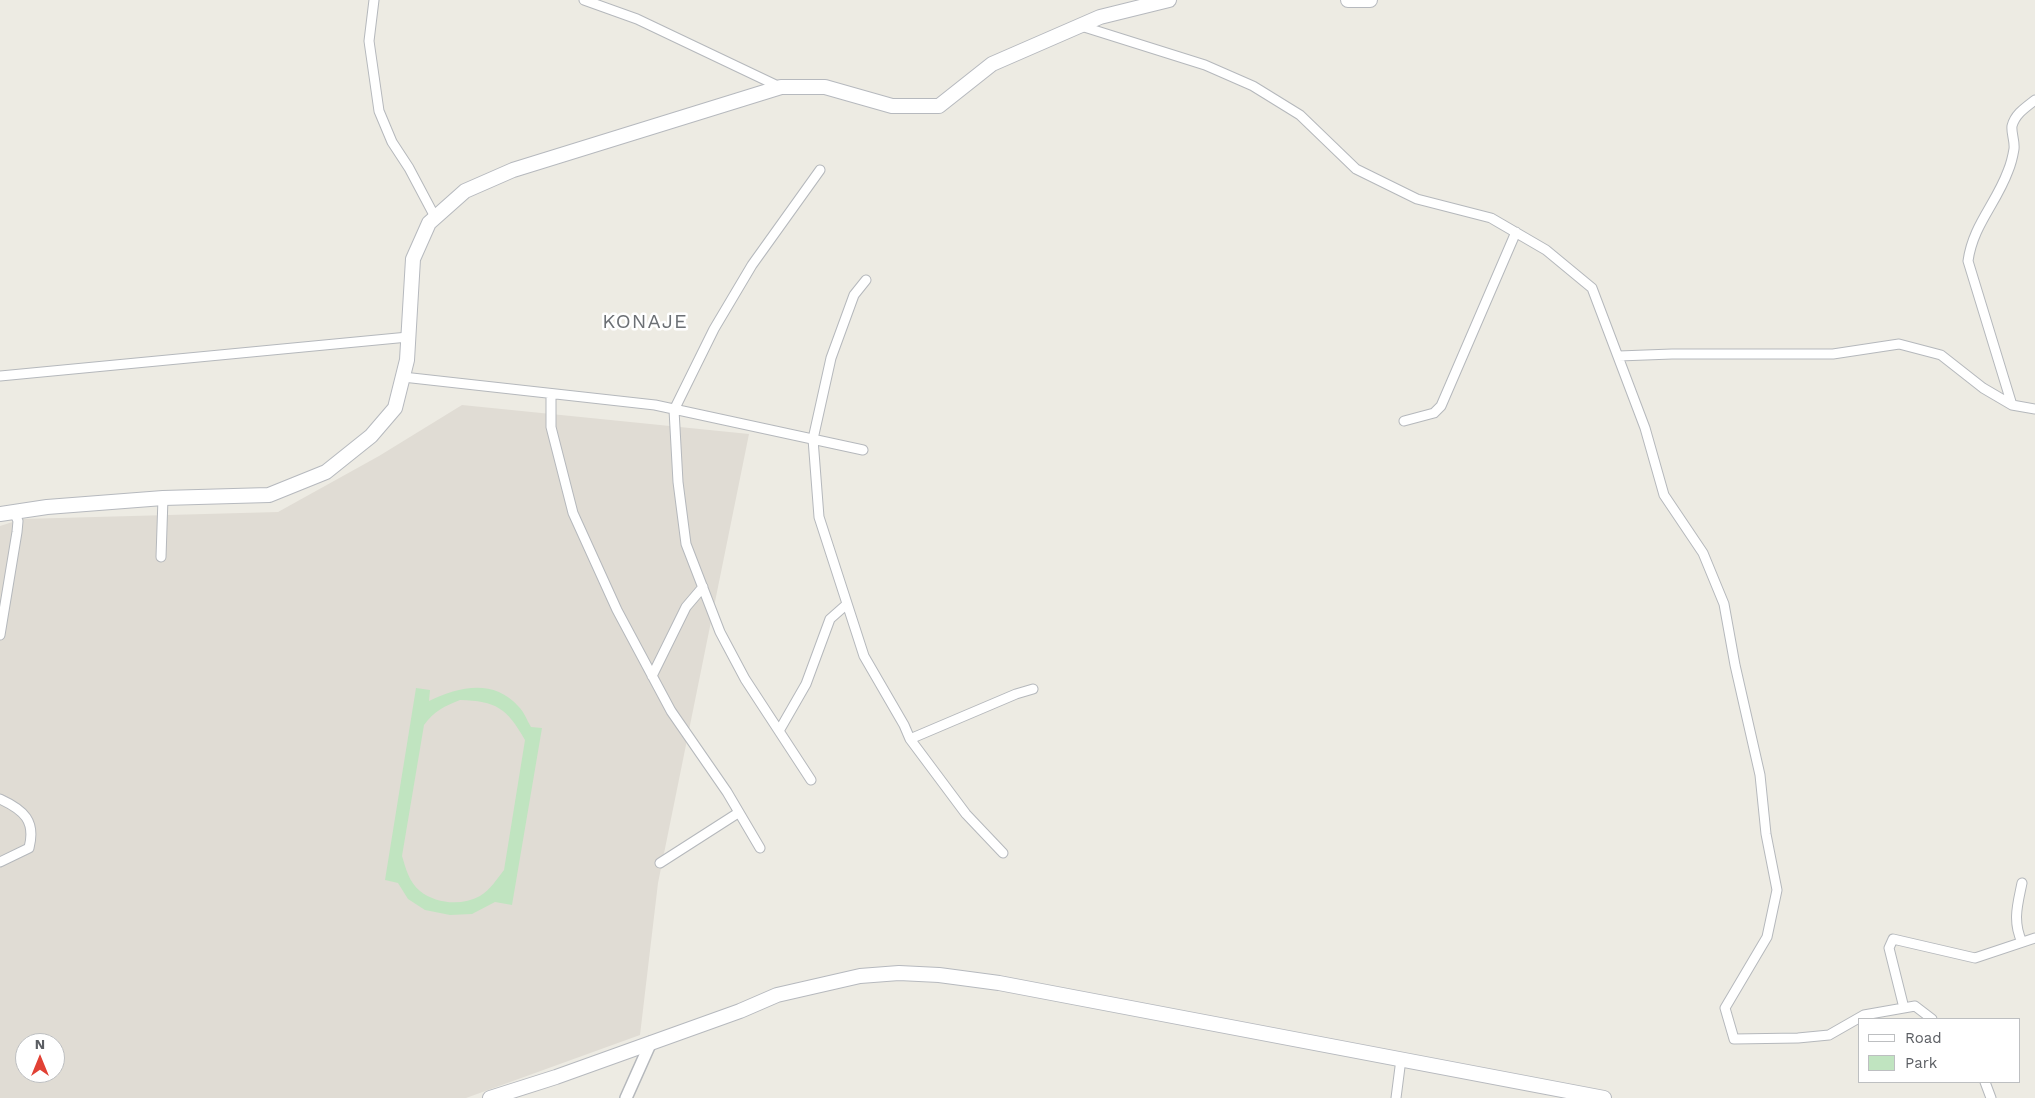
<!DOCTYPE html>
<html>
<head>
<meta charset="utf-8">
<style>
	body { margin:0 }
	#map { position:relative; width:2035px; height:1098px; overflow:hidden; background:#edebe3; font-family:"Work Sans",sans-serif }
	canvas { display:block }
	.legend { position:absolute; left:1858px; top:1018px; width:162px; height:65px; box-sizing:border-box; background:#fff; border:1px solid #bdbfc1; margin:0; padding:6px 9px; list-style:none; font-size:15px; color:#5b5e63 }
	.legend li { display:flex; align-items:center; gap:10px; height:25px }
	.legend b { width:25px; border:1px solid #bdbfc1 }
	.north { position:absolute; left:15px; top:1033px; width:50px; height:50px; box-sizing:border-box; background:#fff; border:1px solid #bdbfc1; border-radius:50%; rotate:0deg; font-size:14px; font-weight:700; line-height:20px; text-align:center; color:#5b5e63 }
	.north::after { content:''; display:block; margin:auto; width:18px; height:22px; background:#e14135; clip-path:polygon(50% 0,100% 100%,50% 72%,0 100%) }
</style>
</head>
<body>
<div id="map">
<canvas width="2035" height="1098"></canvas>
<ul class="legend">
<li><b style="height:6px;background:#fff"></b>Road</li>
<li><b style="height:14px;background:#c0e4c0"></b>Park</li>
</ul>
<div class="north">N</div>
</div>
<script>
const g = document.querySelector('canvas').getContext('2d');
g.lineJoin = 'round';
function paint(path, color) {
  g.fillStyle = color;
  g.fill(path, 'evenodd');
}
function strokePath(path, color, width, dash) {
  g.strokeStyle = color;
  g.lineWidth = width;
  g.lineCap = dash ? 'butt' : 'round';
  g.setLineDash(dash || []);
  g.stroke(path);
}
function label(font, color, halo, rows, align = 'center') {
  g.font = font + ' "Work Sans",sans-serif';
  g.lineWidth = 5;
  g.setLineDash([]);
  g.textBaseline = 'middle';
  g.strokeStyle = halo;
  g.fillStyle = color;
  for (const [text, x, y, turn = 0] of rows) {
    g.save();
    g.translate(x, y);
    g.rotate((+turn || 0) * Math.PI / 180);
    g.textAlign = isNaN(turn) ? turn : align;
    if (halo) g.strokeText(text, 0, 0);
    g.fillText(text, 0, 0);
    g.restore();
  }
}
paint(new Path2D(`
	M 462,405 L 749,434 L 658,883 L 640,1035 L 466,1098 L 0,1098 L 0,526 L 22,519 L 278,512 L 379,456 ZM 25,1043 L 55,1043 L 55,1073 L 25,1073 Z`), '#e0dcd4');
paint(new Path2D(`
	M 416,688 L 430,690 L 429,701 C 459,687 493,678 519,707 C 524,712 527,720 531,727 L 542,728 L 512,905 L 495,902 L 472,914 L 450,915 L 425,910 L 408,899 L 398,883 L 385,880 ZM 460,700 C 496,701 507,708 525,740 L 504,870 C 497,879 490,890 480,896 C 462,906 436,904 420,891 C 409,882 406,869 402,856 L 424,725 C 434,711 445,706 460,700 Z`), '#c0e4c0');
const minor = new Path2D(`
	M 374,0 L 369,41 L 379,111 L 392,142 L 409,168 L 435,217
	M 584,0 L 637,19 L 780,87
	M 1081,26 L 1205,65 L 1253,86 L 1300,115 L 1356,169 L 1417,199 L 1491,218 L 1546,250 L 1592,288 L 1645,428 L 1664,495 L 1703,553 L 1724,604 L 1735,665 L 1760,775 L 1766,834 L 1777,890 L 1767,937 L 1725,1008 L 1734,1039 L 1798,1038 L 1829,1035 L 1864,1015 L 1915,1006 L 1932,1019
	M 866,280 L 854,295 L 831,358 L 813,439 L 819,517 L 864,656 L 904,725 L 910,739 L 966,814 L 1003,853
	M 1619,356 L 1672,354 L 1833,354 L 1899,344 L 1941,355 L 1983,388 L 2012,405 L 2035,409
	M 0,376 L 408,337
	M 403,377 L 655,405 L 863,450
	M 551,394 L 551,427 L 573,513 L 617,610 L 671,711 L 727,792 L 760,848
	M 2012,405 L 1968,261 C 1973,225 1996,204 2008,171 C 2011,164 2013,155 2014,149 C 2015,141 2011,133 2012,126 C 2015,114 2026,107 2035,100
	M 1404,421 L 1434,413 L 1441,406 L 1516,232
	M 161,557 L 163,498
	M 0,635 L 17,532 L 18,521 L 14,512
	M 652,676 L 686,607 L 703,587
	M 779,731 L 806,684 L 830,619 L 847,604
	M 910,739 L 1016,694 L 1033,689
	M 811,780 L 745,679 L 720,632 L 686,544 L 678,482 L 674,410 L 714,329 L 752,265 L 820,170
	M 0,799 C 24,810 36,821 29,848 L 0,862
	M 660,863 L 738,813
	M 2022,942 C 2012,921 2018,903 2022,883
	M 1904,1008 L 1889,948 L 1893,939 L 1975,958 L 2035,938
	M 1985,1082 L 1991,1098
	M 1396,1098 L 1401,1059`);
const tertiary = new Path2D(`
	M 626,1098 L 651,1042`);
const secondary = new Path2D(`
	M 1348,0 L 1370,0
	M 0,514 L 47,507 L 163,498 L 269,495 L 326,472 L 371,436 L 395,408 L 407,360 L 413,259 L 429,223 L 465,191 L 513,170 L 781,87 L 825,87 L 892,106 L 939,106 L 992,64 L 1100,17 L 1169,0
	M 490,1098 L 556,1077 L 740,1011 L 777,995 L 860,976 L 899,973 L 939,975 L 999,983 L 1604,1098`);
strokePath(minor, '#b5b8bc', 11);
strokePath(tertiary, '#b5b8bc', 14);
strokePath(secondary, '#b6b9be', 16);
strokePath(minor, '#fff', 9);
strokePath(tertiary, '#fff', 11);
strokePath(secondary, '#fff', 14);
g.letterSpacing = '1px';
label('20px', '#6c7075', '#fff', [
	["KONAJE",645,322]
]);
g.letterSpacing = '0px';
</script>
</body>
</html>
